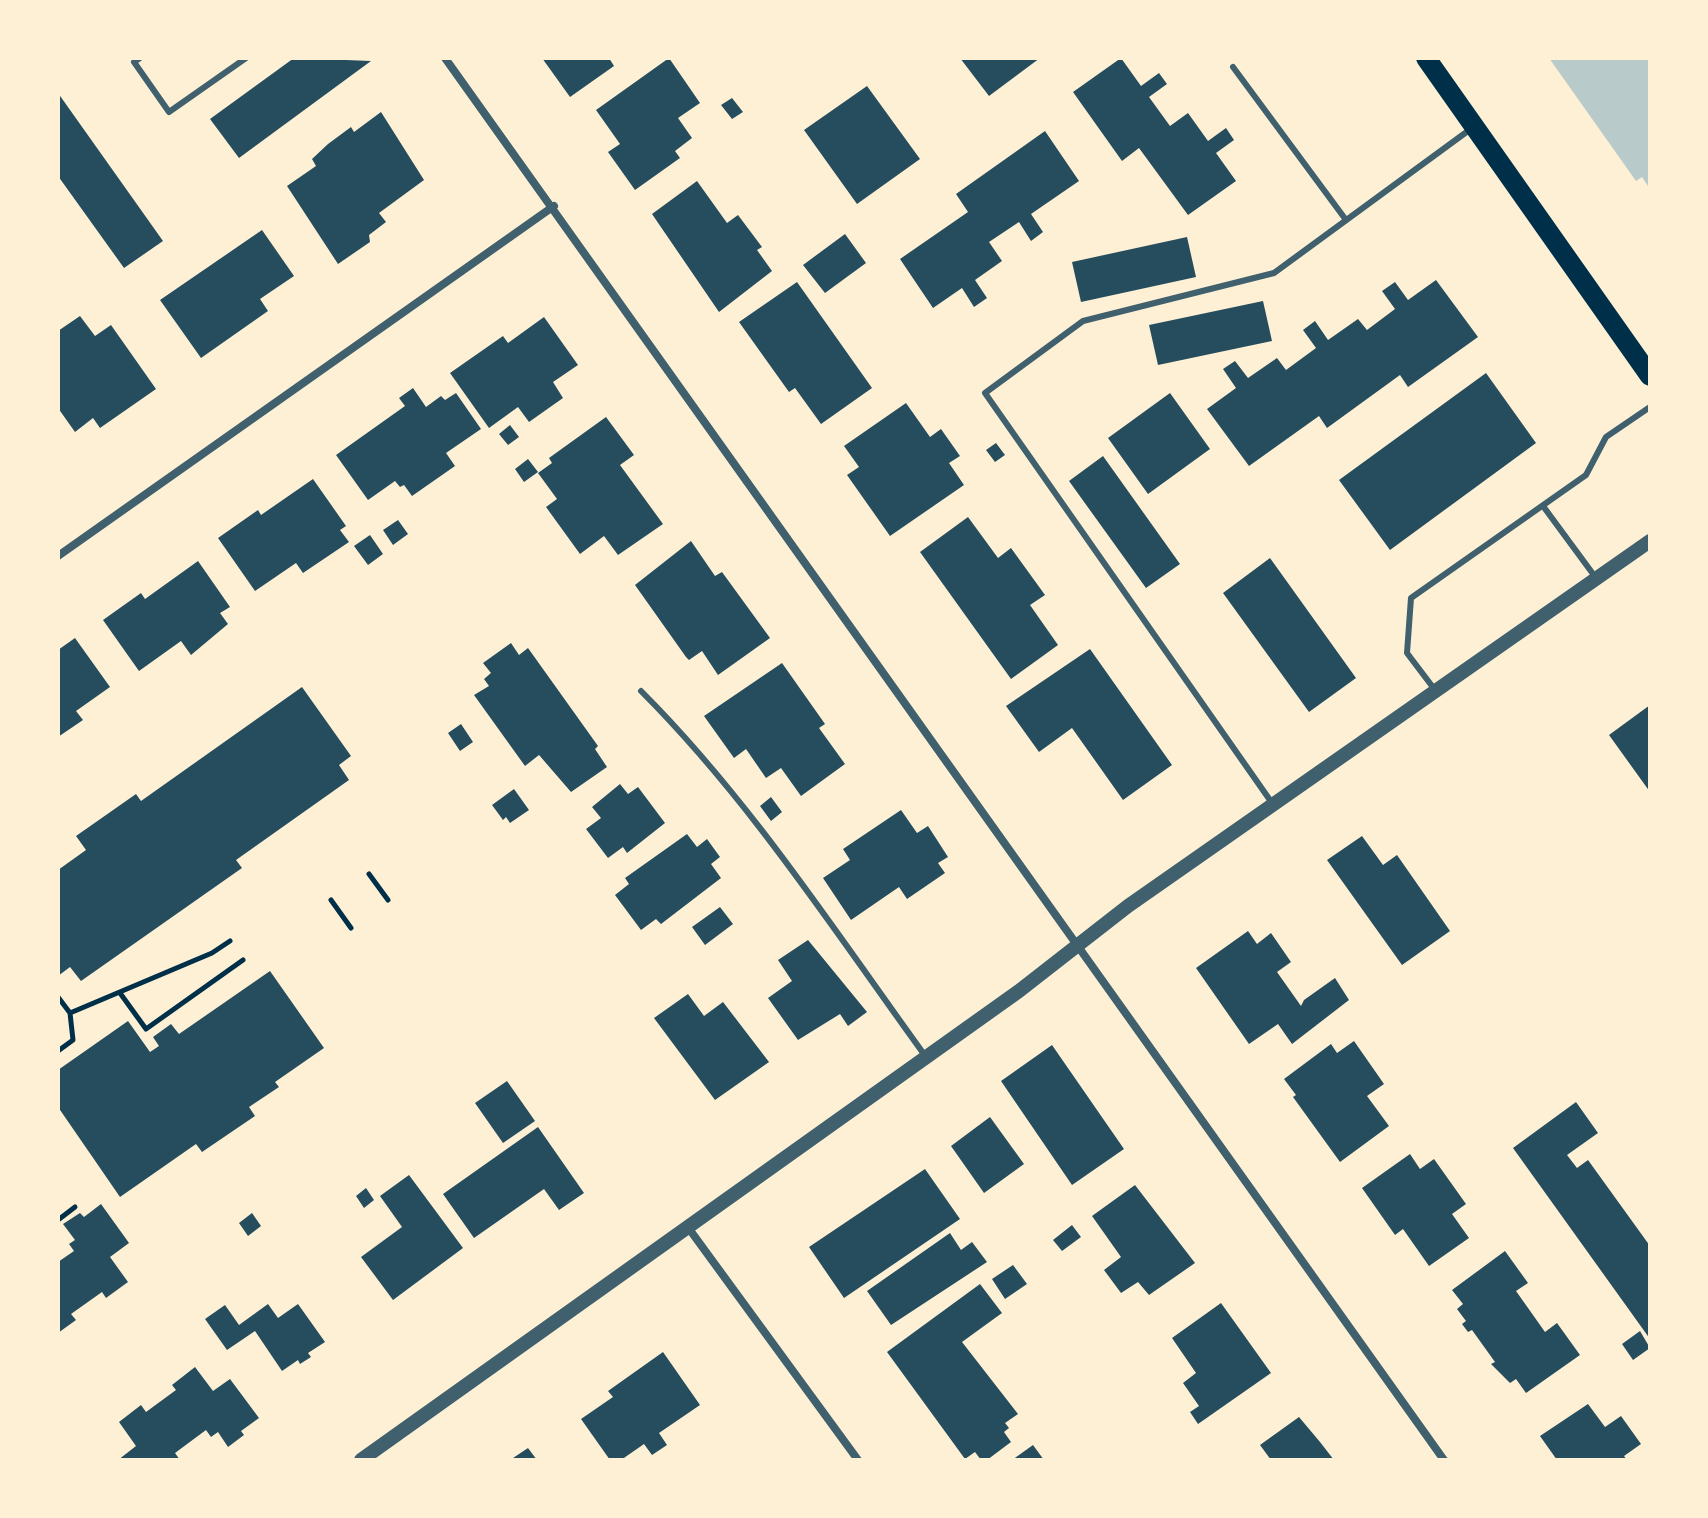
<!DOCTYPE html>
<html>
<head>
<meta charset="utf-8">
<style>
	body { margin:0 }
	#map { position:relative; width:1708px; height:1518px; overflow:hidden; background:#fdf0d5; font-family:Montserrat,sans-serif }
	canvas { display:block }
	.frame { position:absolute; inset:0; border:60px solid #fdf0d5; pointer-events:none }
</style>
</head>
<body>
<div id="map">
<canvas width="1708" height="1518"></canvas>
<div class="frame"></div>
</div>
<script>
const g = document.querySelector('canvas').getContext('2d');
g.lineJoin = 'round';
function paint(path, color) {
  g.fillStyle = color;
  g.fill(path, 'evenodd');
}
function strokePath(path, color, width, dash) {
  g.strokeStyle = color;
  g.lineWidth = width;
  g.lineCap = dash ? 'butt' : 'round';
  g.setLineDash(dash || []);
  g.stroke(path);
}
paint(new Path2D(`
	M 1549,58 L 1650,58 L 1650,189 L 1642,177 L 1636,181 Z`), '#b9caca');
paint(new Path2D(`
	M 294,58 L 371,61 L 239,158 L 210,119 Z
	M 542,58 L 609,58 L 614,66 L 570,97 Z
	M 669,58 L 700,103 L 678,118 L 692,138 L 675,151 L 680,158 L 635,190 L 608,152 L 620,144 L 596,110 Z
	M 960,58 L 1040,58 L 989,96 Z
	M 1121,58 L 1141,86 L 1159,73 L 1167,84 L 1149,97 L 1170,126 L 1188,113 L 1208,141 L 1226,128 L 1234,140 L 1216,153 L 1236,181 L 1188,215 L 1139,148 L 1122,161 L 1073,92 Z
	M 867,86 L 920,159 L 857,204 L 804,130 Z
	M 58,93 L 163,241 L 124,268 L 58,176 Z
	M 732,98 L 743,112 L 732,119 L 721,105 Z
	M 381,112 L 424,180 L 379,213 L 386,222 L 369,235 L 370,242 L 338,264 L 287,186 L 316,166 L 312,159 L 328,144 L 351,127 L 354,132 Z
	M 1045,131 L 1079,181 L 1031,214 L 1043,232 L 1031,241 L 1019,222 L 989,242 L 1002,261 L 975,280 L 987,298 L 974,307 L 962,288 L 933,308 L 900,259 L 968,212 L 956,194 Z
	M 697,181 L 727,223 L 738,215 L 762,247 L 757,250 L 772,271 L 719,312 L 652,214 Z
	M 262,230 L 294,276 L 260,299 L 268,311 L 201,358 L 160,300 Z
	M 845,234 L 866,263 L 825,293 L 803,265 Z
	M 1187,237 L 1196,277 L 1081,302 L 1072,262 Z
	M 1436,280 L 1478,337 L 1408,387 L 1400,375 L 1327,428 L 1319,416 L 1249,466 L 1207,409 L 1236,388 L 1223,369 L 1235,361 L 1248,378 L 1277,358 L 1286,370 L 1316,348 L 1303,330 L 1315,321 L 1328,340 L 1358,319 L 1367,330 L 1395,309 L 1382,291 L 1395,282 L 1408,300 Z
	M 797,282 L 872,388 L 821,424 L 795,388 L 789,392 L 739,322 Z
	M 1263,301 L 1272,341 L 1158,365 L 1149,325 Z
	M 80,316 L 95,336 L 111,325 L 156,389 L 100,428 L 93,418 L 75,432 L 58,408 L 58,331 Z
	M 544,317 L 578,365 L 553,382 L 563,398 L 529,422 L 518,407 L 489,428 L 450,373 L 503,336 L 508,343 Z
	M 1486,373 L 1536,443 L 1390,550 L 1339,480 Z
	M 413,388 L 426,407 L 441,396 L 445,400 L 456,393 L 481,429 L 446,453 L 455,466 L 412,496 L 404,485 L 400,487 L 395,481 L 368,500 L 336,455 L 405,406 L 399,398 Z
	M 1170,393 L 1210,449 L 1148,494 L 1108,438 Z
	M 906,403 L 930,437 L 941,429 L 960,456 L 949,463 L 964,485 L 890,536 L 847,475 L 859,467 L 844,446 Z
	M 606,417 L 634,455 L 620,465 L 663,524 L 618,555 L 604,536 L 580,554 L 546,507 L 557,499 L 538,473 L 552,463 L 549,458 Z
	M 510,425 L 519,437 L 508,445 L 499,434 Z
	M 996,443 L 1005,455 L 995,462 L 986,450 Z
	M 1103,456 L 1180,564 L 1146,588 L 1069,481 Z
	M 528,459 L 538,472 L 524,482 L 515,469 Z
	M 313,479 L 346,526 L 340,530 L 349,542 L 303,573 L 296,563 L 255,591 L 218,538 L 258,510 L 261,515 Z
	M 968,517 L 998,558 L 1011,548 L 1045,595 L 1030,605 L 1058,645 L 1011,679 L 920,552 Z
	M 398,520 L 408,534 L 393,545 L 383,530 Z
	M 370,535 L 383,554 L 368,565 L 354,546 Z
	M 691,541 L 715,576 L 722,572 L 770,638 L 718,675 L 702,651 L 689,660 L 686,657 L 635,585 Z
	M 1270,558 L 1356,678 L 1309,712 L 1223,593 Z
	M 198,561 L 230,607 L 220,613 L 228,624 L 191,655 L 181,641 L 139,671 L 103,620 L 141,593 L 145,599 Z
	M 75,638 L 110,687 L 76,711 L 83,720 L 58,737 L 58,650 Z
	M 511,643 L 519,655 L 528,648 L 598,746 L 595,749 L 607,767 L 571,792 L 539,755 L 525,766 L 474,695 L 489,686 L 484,679 L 491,673 L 483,663 Z
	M 1090,649 L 1172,765 L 1123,800 L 1072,728 L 1039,752 L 1006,706 Z
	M 782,663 L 825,724 L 819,728 L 845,764 L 801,796 L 781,768 L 766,778 L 746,749 L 734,758 L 704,716 Z
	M 302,687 L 351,756 L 339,765 L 349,780 L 236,860 L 242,868 L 81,981 L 70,967 L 58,976 L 58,870 L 86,850 L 76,836 L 136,794 L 141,801 Z
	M 1650,705 L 1650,792 L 1609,735 Z
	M 461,724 L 473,742 L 460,751 L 448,733 Z
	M 620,784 L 628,794 L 638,787 L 665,823 L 627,853 L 623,847 L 608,858 L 586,829 L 601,818 L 592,807 Z
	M 514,789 L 529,810 L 510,823 L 506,817 L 503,820 L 492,805 Z
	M 771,797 L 782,812 L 771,821 L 760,806 Z
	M 901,810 L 917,833 L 928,826 L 948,857 L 938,863 L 945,873 L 907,899 L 899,887 L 851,920 L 823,878 L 850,860 L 843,849 Z
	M 687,834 L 697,847 L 707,839 L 720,857 L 711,864 L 721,878 L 661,924 L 656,919 L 641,930 L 615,895 L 629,884 L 625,878 Z
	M 1362,836 L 1383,865 L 1397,855 L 1450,931 L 1402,965 L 1327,860 Z
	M 720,907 L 733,924 L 705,945 L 692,927 Z
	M 1248,931 L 1257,944 L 1271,933 L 1291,962 L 1277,972 L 1301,1006 L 1304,1000 L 1335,978 L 1349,1000 L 1292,1044 L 1278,1024 L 1249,1044 L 1196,968 Z
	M 808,940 L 867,1012 L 848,1026 L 840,1014 L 798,1040 L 768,998 L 792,981 L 778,960 Z
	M 270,971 L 324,1048 L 275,1082 L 279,1087 L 249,1107 L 255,1116 L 202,1152 L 196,1144 L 120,1197 L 58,1107 L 58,1070 L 128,1021 L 150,1052 L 159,1046 L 153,1037 L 171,1024 L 179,1034 Z
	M 688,994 L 704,1016 L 723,1002 L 769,1062 L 715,1100 L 654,1018 Z
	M 1354,1041 L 1384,1084 L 1367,1096 L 1389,1126 L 1340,1162 L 1293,1097 L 1296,1095 L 1284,1079 L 1331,1044 L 1337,1053 Z
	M 1052,1045 L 1124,1149 L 1072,1185 L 1001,1081 Z
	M 507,1081 L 535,1121 L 503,1143 L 475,1103 Z
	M 1576,1102 L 1598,1133 L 1567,1155 L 1577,1168 L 1588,1160 L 1650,1246 L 1650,1339 L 1513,1148 Z
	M 990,1117 L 1024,1164 L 984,1193 L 951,1146 Z
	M 538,1127 L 584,1193 L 559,1210 L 544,1189 L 474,1238 L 443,1194 Z
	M 1410,1154 L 1420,1169 L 1434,1159 L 1466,1204 L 1452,1214 L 1469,1238 L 1429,1266 L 1403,1229 L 1395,1235 L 1362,1188 Z
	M 925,1169 L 960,1219 L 844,1298 L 809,1247 Z
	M 409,1175 L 463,1248 L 393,1300 L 361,1257 L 402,1227 L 380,1196 Z
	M 1135,1185 L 1195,1263 L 1149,1295 L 1138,1282 L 1121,1293 L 1104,1270 L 1121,1257 L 1092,1216 Z
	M 366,1188 L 374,1200 L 364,1208 L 356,1196 Z
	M 101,1204 L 129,1243 L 110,1257 L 128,1282 L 106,1298 L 102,1292 L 71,1314 L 76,1320 L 58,1333 L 58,1262 L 74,1251 L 69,1244 L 75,1240 L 63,1224 L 80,1213 L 84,1217 Z
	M 252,1213 L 261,1226 L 248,1236 L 239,1223 Z
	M 1072,1225 L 1081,1237 L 1062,1251 L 1053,1240 Z
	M 950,1233 L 961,1250 L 972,1242 L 987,1262 L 891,1325 L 867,1291 Z
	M 1505,1251 L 1528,1283 L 1516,1291 L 1545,1332 L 1557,1323 L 1580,1355 L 1526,1393 L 1516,1379 L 1510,1383 L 1491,1364 L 1495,1362 L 1472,1330 L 1468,1332 L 1462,1324 L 1466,1321 L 1457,1309 L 1463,1304 L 1452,1290 Z
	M 1013,1265 L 1027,1284 L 1005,1299 L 992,1279 Z
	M 980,1284 L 1002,1313 L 962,1342 L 1018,1414 L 1005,1423 L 1009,1428 L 1004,1432 L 1011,1442 L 987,1460 L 981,1460 L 975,1452 L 965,1459 L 887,1352 Z
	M 1221,1303 L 1271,1373 L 1198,1424 L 1190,1412 L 1199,1406 L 1183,1383 L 1196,1373 L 1172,1338 Z
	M 268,1304 L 278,1318 L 298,1304 L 325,1342 L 308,1353 L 311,1357 L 300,1364 L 298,1360 L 282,1371 L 255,1331 L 227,1350 L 205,1319 L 225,1305 L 239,1325 Z
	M 1640,1331 L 1650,1348 L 1633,1360 L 1622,1344 Z
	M 663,1352 L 700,1405 L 659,1433 L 667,1445 L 652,1455 L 644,1444 L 621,1460 L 610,1460 L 581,1419 L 613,1397 L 608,1391 Z
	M 195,1367 L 213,1391 L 230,1379 L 259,1418 L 241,1431 L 244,1435 L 228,1447 L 218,1432 L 211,1437 L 206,1430 L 175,1453 L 180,1460 L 118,1460 L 136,1446 L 119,1422 L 141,1405 L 146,1412 L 176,1390 L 172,1385 Z
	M 1588,1404 L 1605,1427 L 1621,1416 L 1641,1444 L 1624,1456 L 1627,1460 L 1557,1460 L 1540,1436 Z
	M 1299,1417 L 1320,1442 L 1334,1460 L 1271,1460 L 1260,1445 Z
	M 1033,1445 L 1044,1460 L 1012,1460 Z
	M 528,1448 L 537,1460 L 510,1460 Z`), '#264d5e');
strokePath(new Path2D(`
	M 369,874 L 388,900
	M 331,900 L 351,928
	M 120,993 L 146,1029 L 243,960
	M 58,997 L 70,1013 L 212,953 L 230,941
	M 58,1051 L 73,1040 L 70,1013
	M 58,1220 L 75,1207`), '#003049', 5);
strokePath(new Path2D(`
	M 140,58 L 134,62 L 169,112 L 246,58
	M 1233,67 L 1346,220
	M 1543,506 L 1596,578
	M 1435,690 L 1407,653 L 1411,598 L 1586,475 L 1606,437 L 1650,407
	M 641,691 C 750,800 836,933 926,1057
	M 1272,803 L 985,393 L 1083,321 L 1274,273 L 1472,128`), '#3f606c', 6);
strokePath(new Path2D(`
	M 445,58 L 1444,1460
	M 58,556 L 554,206
	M 687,1226 L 858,1460`), '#3f606c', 8);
strokePath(new Path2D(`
	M 361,1460 L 1019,991 L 1128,906 L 1650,541`), '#3f606c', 14);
strokePath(new Path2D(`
	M 1426,58 L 1650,376`), '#003049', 20);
</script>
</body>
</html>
